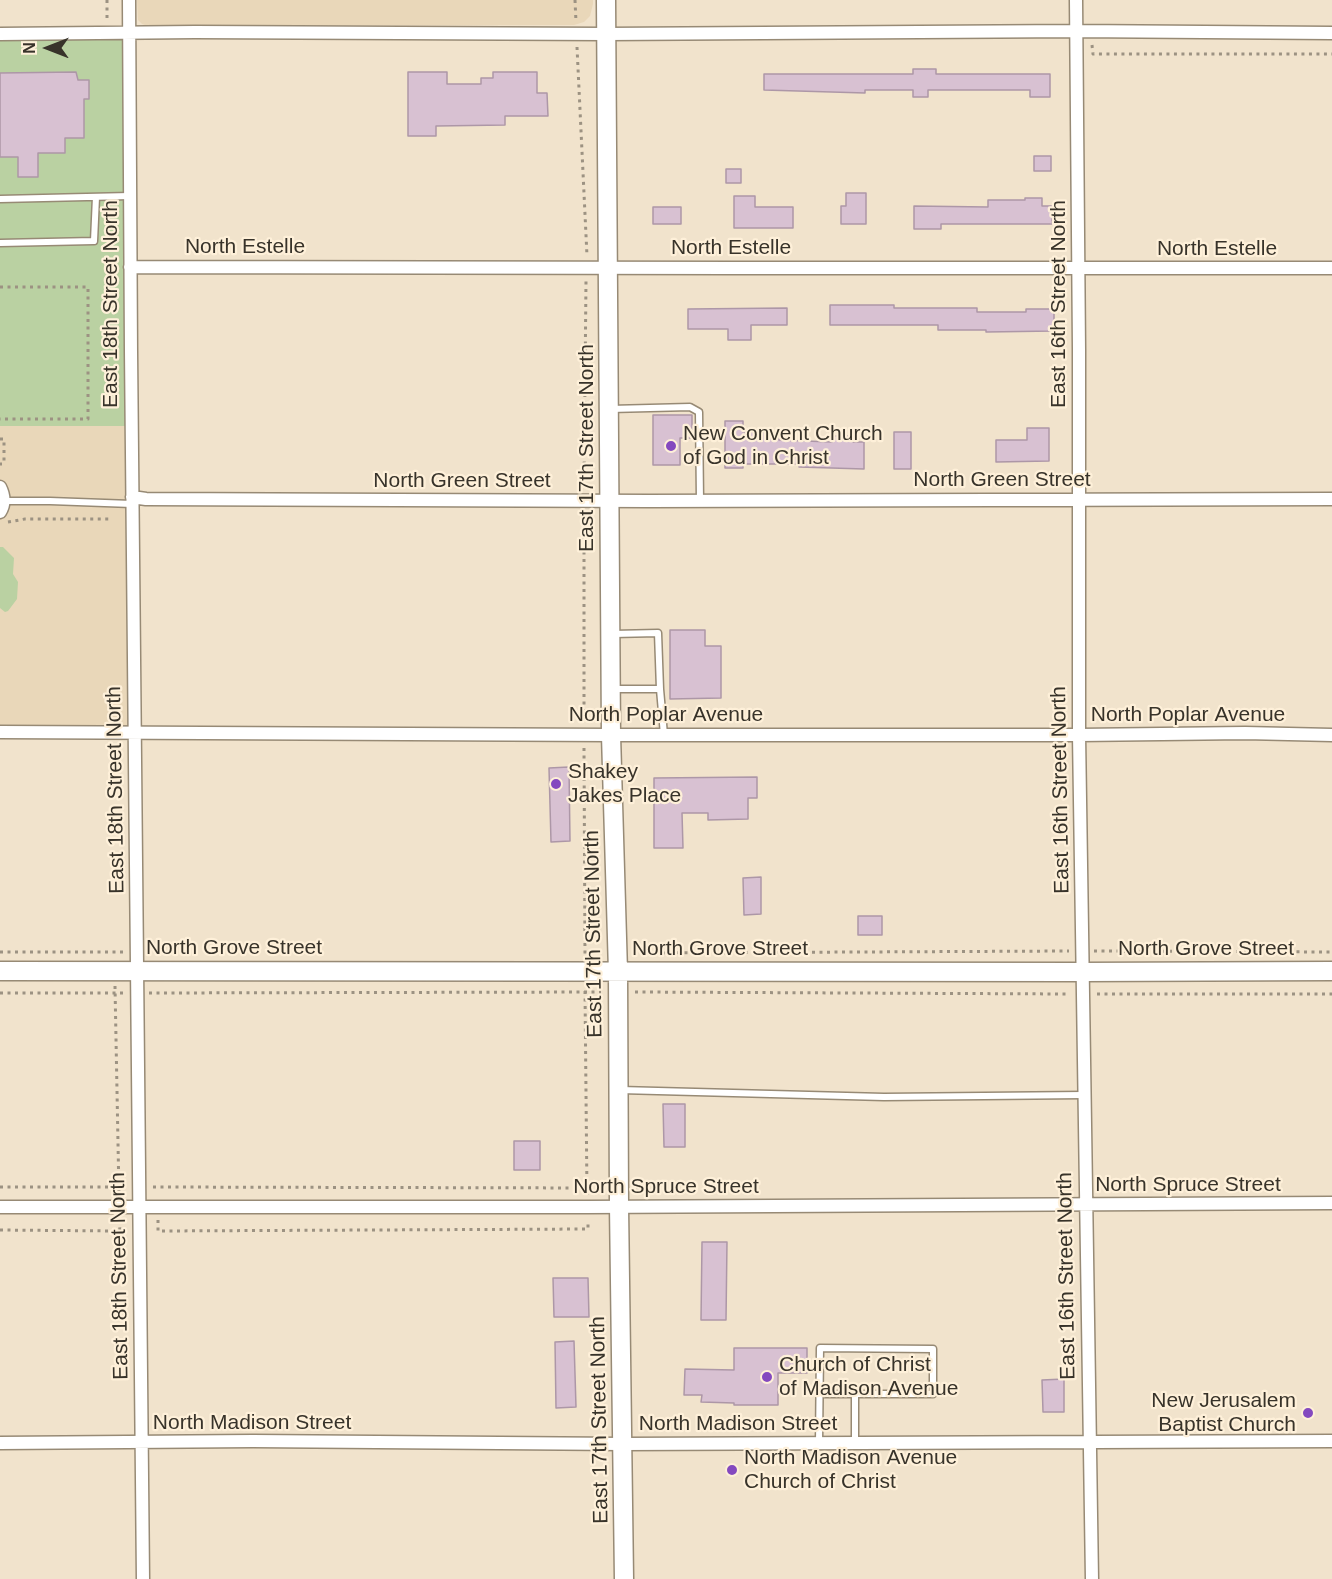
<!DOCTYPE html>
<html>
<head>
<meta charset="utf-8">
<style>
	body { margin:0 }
	#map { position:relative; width:1332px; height:1579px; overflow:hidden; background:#f1e3cc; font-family:Helvetica,sans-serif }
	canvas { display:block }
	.north { position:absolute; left:18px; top:18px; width:60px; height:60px; -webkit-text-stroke:4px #fef0d9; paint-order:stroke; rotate:270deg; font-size:16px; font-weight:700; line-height:24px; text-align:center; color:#38332a }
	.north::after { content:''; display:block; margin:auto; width:21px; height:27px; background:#38332a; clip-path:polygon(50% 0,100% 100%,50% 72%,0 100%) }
</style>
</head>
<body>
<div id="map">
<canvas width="1332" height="1579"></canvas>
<div class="north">N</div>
</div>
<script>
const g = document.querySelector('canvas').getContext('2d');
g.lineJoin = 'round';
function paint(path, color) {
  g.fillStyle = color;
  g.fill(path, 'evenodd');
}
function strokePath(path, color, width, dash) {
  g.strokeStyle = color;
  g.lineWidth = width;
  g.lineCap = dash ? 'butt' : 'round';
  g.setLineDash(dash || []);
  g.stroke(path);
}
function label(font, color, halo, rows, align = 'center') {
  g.font = font + ' Helvetica,sans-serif';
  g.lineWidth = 4.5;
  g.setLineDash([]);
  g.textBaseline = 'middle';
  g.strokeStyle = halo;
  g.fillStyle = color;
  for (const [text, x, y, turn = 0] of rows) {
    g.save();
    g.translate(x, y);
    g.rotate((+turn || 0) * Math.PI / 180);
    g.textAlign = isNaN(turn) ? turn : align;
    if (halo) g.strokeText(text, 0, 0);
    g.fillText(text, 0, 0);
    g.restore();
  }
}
paint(new Path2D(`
	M 137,0 L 593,0 L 593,4 L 590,16 L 584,22 L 574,25 L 148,26 L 142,24 L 138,20 Z
	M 0,426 L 132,426 L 135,732 L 0,731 Z`), '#e9d7b9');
paint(new Path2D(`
	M 129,33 L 132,426 L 0,426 L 0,34 Z
	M 0,547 L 3,547 L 14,558 L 13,574 L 18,582 L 17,599 L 8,611 L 5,612 L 0,608 Z`), '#bad1a2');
const building = new Path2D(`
	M 913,69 L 936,69 L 936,74 L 1050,74 L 1050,97 L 1030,97 L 1030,90 L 928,90 L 928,97 L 913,97 L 913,90 L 865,90 L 865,93 L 764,90 L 764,74 L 913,74 Z
	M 76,72 L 78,80 L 89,80 L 89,99 L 84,99 L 84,138 L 65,138 L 65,153 L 38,153 L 38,177 L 18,177 L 18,157 L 0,157 L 0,73 Z
	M 408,72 L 447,72 L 447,84 L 481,84 L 481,78 L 493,78 L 493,72 L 537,72 L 537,93 L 547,93 L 548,116 L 505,116 L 505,125 L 436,126 L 436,136 L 408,136 Z
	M 1034,156 L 1051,156 L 1051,171 L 1034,171 Z
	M 726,169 L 741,169 L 741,183 L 726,183 Z
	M 846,193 L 866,193 L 866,224 L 841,224 L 841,206 L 846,206 Z
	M 734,196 L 755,196 L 755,207 L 793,207 L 793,228 L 734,228 Z
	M 1025,198 L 1042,198 L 1042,206 L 1052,206 L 1052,224 L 941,224 L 941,229 L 914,229 L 914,206 L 988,207 L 988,200 L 1025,200 Z
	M 653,207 L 681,207 L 681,224 L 653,224 Z
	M 830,305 L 894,305 L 894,308 L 977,308 L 977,312 L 1026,312 L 1026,309 L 1054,309 L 1054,331 L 986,332 L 986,330 L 938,330 L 938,325 L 830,325 Z
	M 787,308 L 787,325 L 751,325 L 751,340 L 728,340 L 728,329 L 688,329 L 688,309 Z
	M 653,415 L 692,415 L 692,438 L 680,438 L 680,465 L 653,465 Z
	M 725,421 L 743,421 L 743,432 L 779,432 L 779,440 L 832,442 L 832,436 L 853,436 L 853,442 L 864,442 L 864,469 L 799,467 L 799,464 L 743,464 L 743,468 L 725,468 Z
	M 1027,428 L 1049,428 L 1049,461 L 996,462 L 996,440 L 1027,440 Z
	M 894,432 L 911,432 L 911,469 L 894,469 Z
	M 670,630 L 705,630 L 705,646 L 721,646 L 721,698 L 670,699 Z
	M 569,767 L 570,841 L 551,842 L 549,768 Z
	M 757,777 L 757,798 L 748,798 L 748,819 L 708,820 L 708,813 L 682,813 L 683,848 L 654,848 L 654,778 Z
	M 761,877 L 761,914 L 744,915 L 743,878 Z
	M 858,916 L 882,916 L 882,935 L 858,935 Z
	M 663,1104 L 685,1104 L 685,1147 L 664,1147 Z
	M 514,1141 L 540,1141 L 540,1170 L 514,1170 Z
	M 702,1242 L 727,1242 L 726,1320 L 701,1320 Z
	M 553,1278 L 588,1278 L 589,1317 L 554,1317 Z
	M 574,1341 L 576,1407 L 556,1408 L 555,1342 Z
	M 734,1348 L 807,1348 L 807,1373 L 778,1373 L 778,1405 L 734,1405 L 734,1403 L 701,1402 L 702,1395 L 684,1395 L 685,1369 L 734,1370 Z
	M 1064,1379 L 1064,1412 L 1043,1412 L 1042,1380 Z`);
paint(building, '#d8c1d2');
strokePath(building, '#ad97a7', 1.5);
const lane = new Path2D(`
	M 0,199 L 130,196
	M 0,243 L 94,241 L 96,197
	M 610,409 L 690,407 L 699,412 L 700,501
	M 4,501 L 50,501 L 132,504
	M 612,689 L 660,689 L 658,633 L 613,634
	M 660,689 L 664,735
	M 620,1090 L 884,1097 L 1084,1095
	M 820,1394 L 855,1394
	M 819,1443 L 820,1348 L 933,1349 L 933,1394 L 855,1394 L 855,1442`);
const street = new Path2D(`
	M 129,0 L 131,351 L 143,1579
	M 1076,0 L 1079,349 L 1079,735 L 1092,1579
	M 0,34 L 195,32 L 606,34 L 1076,31 L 1332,33
	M 130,267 C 531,266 931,270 1332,268
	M 0,487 C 4,495 5,504 0,512
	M 132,497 L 146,499 L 649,501 L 1332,499
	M 0,732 L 611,735 L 1079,735 L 1245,733 L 1332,735
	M 0,1207 L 588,1207 L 1332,1203
	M 0,1443 L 253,1441 L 623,1444 L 1332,1441`);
const secondary = new Path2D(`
	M 606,0 L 611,735 L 618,972 L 619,1206 L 624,1579
	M 0,971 L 1082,972 L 1332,971`);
strokePath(lane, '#978a75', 9);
strokePath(street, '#978a75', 15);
strokePath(secondary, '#978a75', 21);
strokePath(new Path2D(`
	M 107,0 L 107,19
	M 575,0 L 576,22
	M 1092,45 L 1093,54 L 1332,54
	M 577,47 L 587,256
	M 0,287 L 88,287 L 88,419 L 0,419
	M 0,439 L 4,439 L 4,463
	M 0,464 L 2,464
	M 584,487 L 586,280
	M 584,514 L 584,721
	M 8,522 L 25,519 L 111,519
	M 584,748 L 585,955
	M 1094,951 L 1332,952
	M 0,952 L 124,952
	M 647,953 L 1069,951
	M 115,986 L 119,1195
	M 585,991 L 587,1195
	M 635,992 L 1069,994
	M 0,993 L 124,993
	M 149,993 L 601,992
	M 1097,994 L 1332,994
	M 0,1187 L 125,1187
	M 153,1187 L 602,1188
	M 636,1188 L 655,1188
	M 119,1220 L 120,1231 L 126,1231
	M 158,1220 L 158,1231 L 588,1229 L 588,1220
	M 0,1230 L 120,1231`), '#9c9282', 3, [3, 4.5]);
strokePath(lane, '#fff', 6);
strokePath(street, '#fff', 12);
strokePath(secondary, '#fff', 18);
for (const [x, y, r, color] of [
	[671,446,6,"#8449bf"],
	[556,784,6,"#8449bf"],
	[767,1377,6,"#8449bf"],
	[1308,1413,6,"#8449bf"],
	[732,1470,6,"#8449bf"]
]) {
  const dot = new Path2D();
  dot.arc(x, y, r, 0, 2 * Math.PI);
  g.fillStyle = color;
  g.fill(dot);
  strokePath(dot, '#fef0d9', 2);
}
label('21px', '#38332a', '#fef0d9', [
	["North Estelle",245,247],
	["North Estelle",731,248],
	["North Estelle",1217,249],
	["East 18th Street North",111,304,-90],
	["East 16th Street North",1059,304,-90],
	["East 17th Street North",587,448,-90],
	["North Green Street",1002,480],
	["North Green Street",462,481],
	["North Poplar Avenue",666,715],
	["North Poplar Avenue",1188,715],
	["East 18th Street North",116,790,-91],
	["East 16th Street North",1061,790,-91],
	["East 17th Street North",594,934,-91],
	["North Grove Street",234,948],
	["North Grove Street",720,949],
	["North Grove Street",1206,949],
	["North Spruce Street",1188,1185],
	["North Spruce Street",666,1187],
	["East 18th Street North",120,1276,-91],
	["East 16th Street North",1067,1276,-91],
	["East 17th Street North",600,1420,-91],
	["North Madison Street",252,1423],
	["North Madison Street",738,1424]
]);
label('21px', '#38332a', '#fef0d9', [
	["New Convent Church",683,434],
	["of God in Christ",683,458],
	["Shakey",568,772],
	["Jakes Place",568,796],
	["Church of Christ",779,1365],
	["of Madison Avenue",779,1389],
	["New Jerusalem",1296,1401,"right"],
	["Baptist Church",1296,1425,"right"],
	["North Madison Avenue",744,1458],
	["Church of Christ",744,1482]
], 'left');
</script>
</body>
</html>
